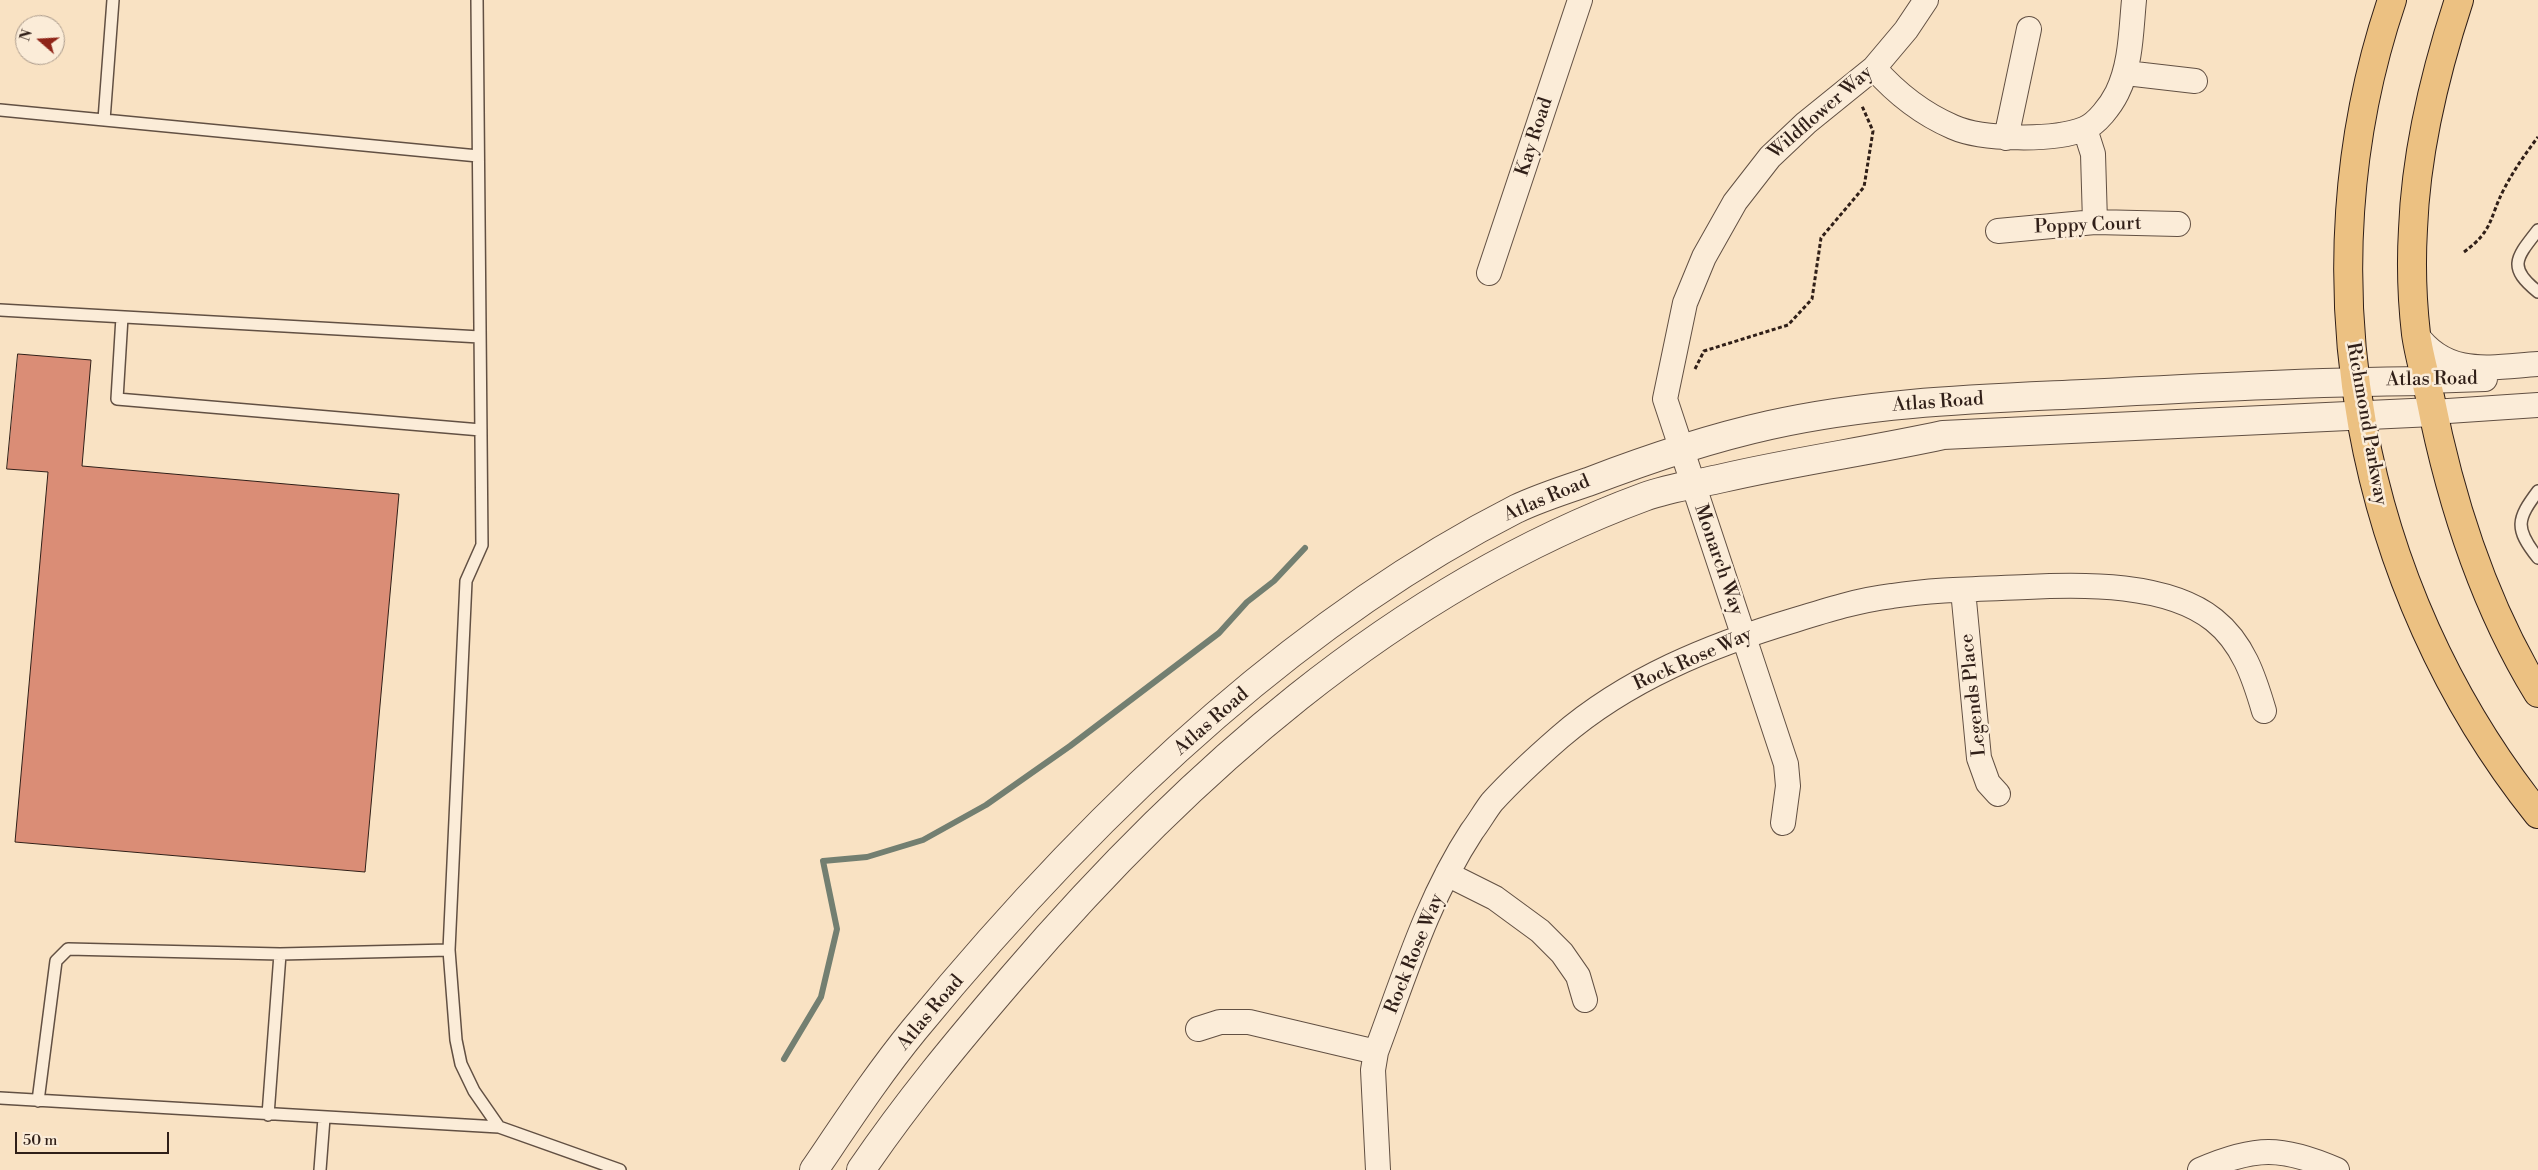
<!DOCTYPE html>
<html>
<head>
<meta charset="utf-8">
<style>
	body { margin:0 }
	#map { position:relative; width:2538px; height:1170px; overflow:hidden; background:#f9e2c3; font-family:"Libre Bodoni",serif }
	canvas { display:block }
	.north { position:absolute; left:15px; top:15px; width:50px; height:50px; box-sizing:border-box; background:#fbecd8; border:1px solid #aa9a8b; border-radius:50%; rotate:289deg; font-size:14px; font-weight:700; line-height:20px; text-align:center; color:#301f18 }
	.north::after { content:''; display:block; margin:auto; width:18px; height:22px; background:#8f2418; clip-path:polygon(50% 0,100% 100%,50% 72%,0 100%) }
	.scale { position:absolute; left:15px; top:1132px; width:154px; height:22px; box-sizing:border-box; border:2px solid #301f18; border-top:0; padding-left:6px; font-size:15px; line-height:18px; white-space:nowrap; color:#301f18; -webkit-text-stroke:4px #fbecd8; paint-order:stroke }
</style>
</head>
<body>
<div id="map">
<canvas width="2538" height="1170"></canvas>
<div class="north">N</div>
<div class="scale">50 m</div>
</div>
<script>
const g = document.querySelector('canvas').getContext('2d');
g.lineJoin = 'round';
function strokePath(path, color, width, dash) {
  g.strokeStyle = color;
  g.lineWidth = width;
  g.lineCap = dash ? 'butt' : 'round';
  g.setLineDash(dash || []);
  g.stroke(path);
}
function paint(path, color) {
  g.fillStyle = color;
  g.fill(path, 'evenodd');
}
function label(font, color, halo, rows, align = 'center') {
  g.font = font + ' "Libre Bodoni",serif';
  g.lineWidth = 5;
  g.setLineDash([]);
  g.textBaseline = 'middle';
  g.strokeStyle = halo;
  g.fillStyle = color;
  for (const [text, x, y, turn = 0] of rows) {
    g.save();
    g.translate(x, y);
    g.rotate((+turn || 0) * Math.PI / 180);
    g.textAlign = isNaN(turn) ? turn : align;
    if (halo) g.strokeText(text, 0, 0);
    g.fillText(text, 0, 0);
    g.restore();
  }
}
strokePath(new Path2D(`
	M 784,1059 L 821,997 L 837,929 L 823,861 L 867,857 L 923,840 L 986,805 L 1070,746 L 1219,633 L 1247,602 L 1274,581 L 1305,548`), '#737f71', 6);
const building = new Path2D(`
	M 18,354 L 91,360 L 82,466 L 399,494 L 365,872 L 15,842 L 48,472 L 7,469 Z`);
paint(building, '#da8d76');
strokePath(building, '#301f18', 1);
const service = new Path2D(`
	M 0,110 L 478,156
	M 104,120 L 113,0
	M 2538,230 C 2516,258 2507,267 2538,292
	M 0,310 L 480,337
	M 122,317 L 117,399 L 481,430
	M 2538,491 C 2517,519 2514,528 2538,558
	M 449,950 L 466,581 L 482,545 L 477,0
	M 0,1098 L 499,1127
	M 38,1101 L 56,961 L 68,949 L 280,954 L 449,950 L 456,1040 L 461,1064 L 474,1091 L 499,1127 L 620,1170
	M 268,1115 L 280,954
	M 320,1170 L 324,1118`);
const minor = new Path2D(`
	M 1874,68 C 1895,92 1923,114 1953,127 C 1982,140 2054,141 2084,129 C 2097,124 2111,105 2117,93 C 2131,65 2131,31 2134,0
	M 2126,73 L 2195,81
	M 2085,129 L 2093,154 L 2095,222
	M 2006,138 L 2029,29
	M 1998,231 L 2095,222 L 2178,224
	M 1489,273 L 1580,0
	M 2416,334 C 2447,378 2491,367 2538,364
	M 2426,381 L 2485,379
	M 2433,412 L 2538,405
	M 1963,590 L 1979,758 L 1988,783 L 1998,794
	M 1783,823 L 1788,786 L 1786,764 L 1665,399 L 1685,303 L 1704,257 L 1735,202 L 1770,157 L 1806,123 L 1874,68 L 1906,30 L 1926,0
	M 1447,874 L 1495,898 L 1540,931 L 1562,953 L 1578,976 L 1585,1000
	M 1198,1029 L 1220,1022 L 1249,1022 L 1376,1052
	M 1378,1170 L 1373,1070 L 1376,1052 C 1404,977 1428,898 1472,831 C 1479,822 1485,811 1492,802 C 1513,779 1537,757 1560,737 C 1627,679 1711,645 1795,620 C 1827,610 1859,600 1892,596 C 1936,589 1982,589 2027,587 C 2083,584 2168,583 2214,620 C 2243,643 2254,677 2264,711
	M 2200,1170 C 2255,1146 2282,1146 2337,1170`);
const tertiary = new Path2D(`
	M 814,1170 C 846,1123 878,1074 914,1030 C 1078,830 1284,627 1516,509 C 1539,498 1564,490 1588,482 C 1648,459 1707,439 1770,425 C 1873,402 1978,399 2083,394 C 2197,388 2312,382 2426,381
	M 861,1170 C 908,1101 958,1041 1012,978 C 1184,777 1392,590 1644,497 C 1669,488 1697,484 1723,478 C 1796,461 1870,451 1943,435 L 2433,412`);
const trunk = new Path2D(`
	M 2392,0 C 2299,274 2357,588 2538,814
	M 2459,0 C 2435,73 2416,151 2413,229 C 2411,263 2412,299 2416,334 C 2419,355 2425,376 2430,397 C 2450,499 2483,603 2538,693`);
strokePath(service, '#625043', 14);
strokePath(minor, '#625043', 26);
strokePath(tertiary, '#625043', 30);
strokePath(trunk, '#301f18', 30);
strokePath(new Path2D(`
	M 2464,252 C 2494,230 2489,218 2504,189 C 2514,170 2525,154 2538,137
	M 1695,369 L 1704,351 L 1788,325 L 1812,299 L 1821,238 L 1864,187 L 1873,131 L 1862,106`), '#301f18', 3, [4, 2.5]);
strokePath(service, '#fbecd8', 11);
strokePath(minor, '#fbecd8', 24);
strokePath(tertiary, '#fbecd8', 28);
strokePath(trunk, '#ecc182', 28);
label('19px', '#301f18', '#fbecd8', [
	["Wildflower Way",1821,113,-41],
	["Kay Road",1535,137,-72],
	["Poppy Court",2088,226,-2],
	["Atlas Road",2432,380,-1],
	["Atlas Road",1938,403,-4],
	["Richmond Parkway",2366,424,80],
	["Atlas Road",1547,499,-23],
	["Monarch Way",1718,560,71],
	["Rock Rose Way",1693,660,-24],
	["Legends Place",1974,695,-96],
	["Atlas Road",1212,722,-41],
	["Rock Rose Way",1415,954,-68],
	["Atlas Road",931,1013,-50]
]);
</script>
</body>
</html>
